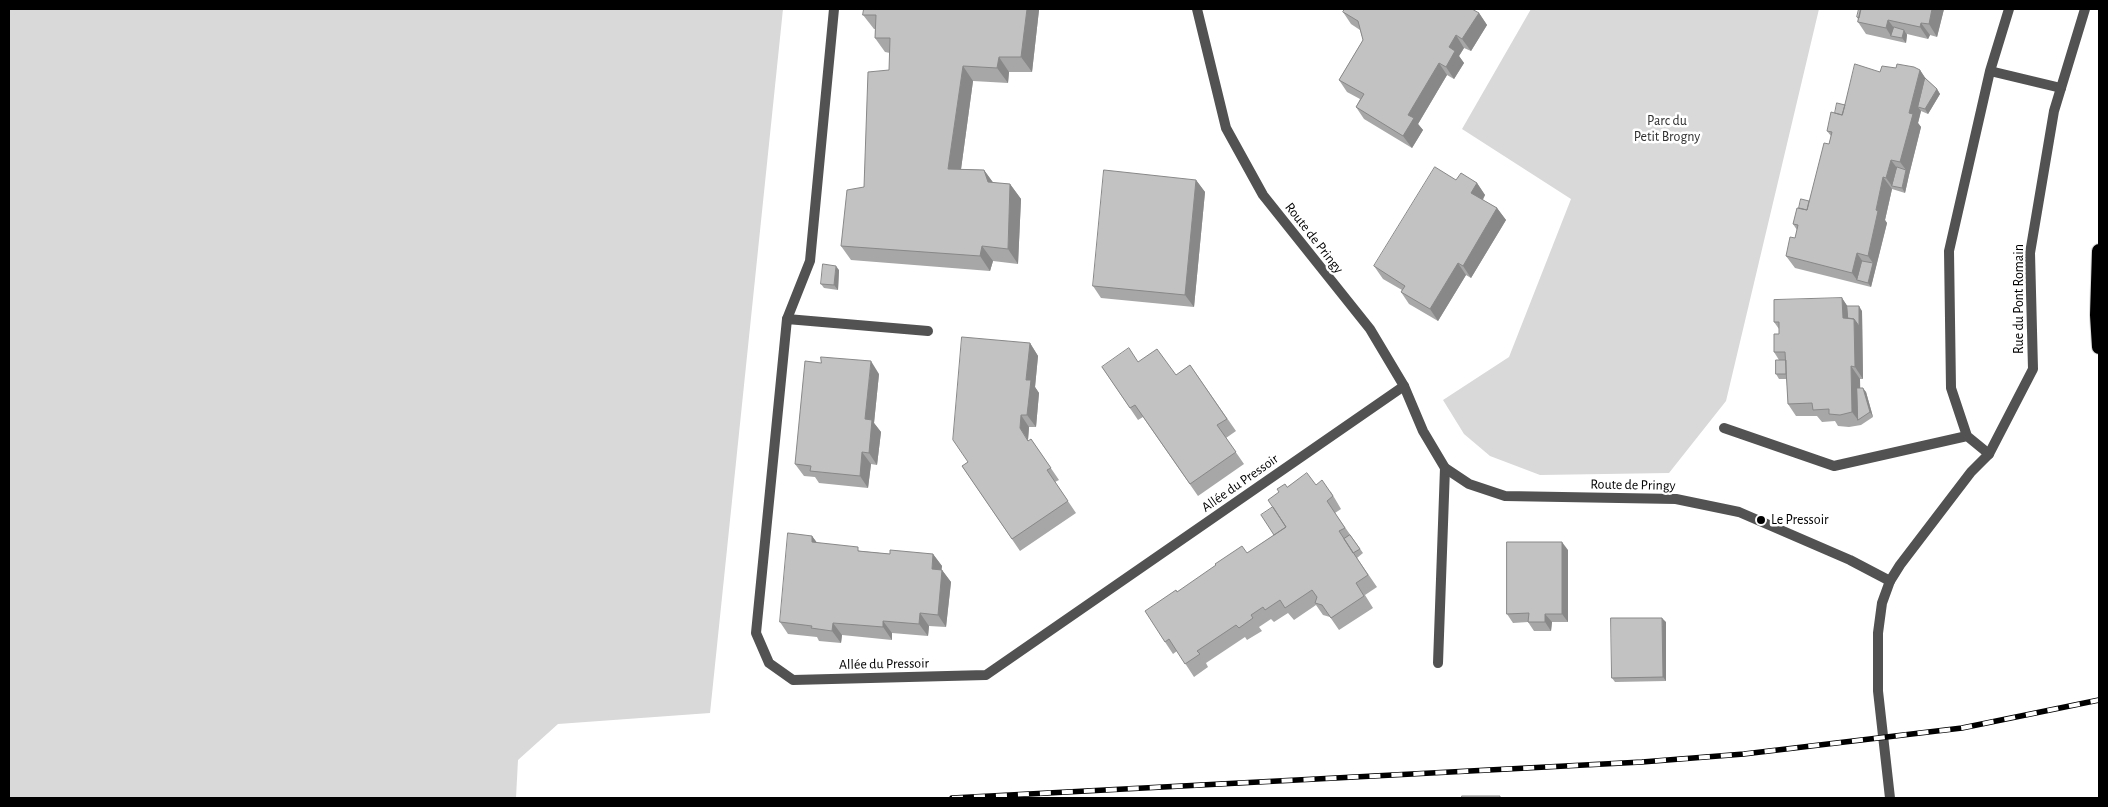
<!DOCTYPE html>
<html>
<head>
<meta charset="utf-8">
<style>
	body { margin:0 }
	#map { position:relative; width:2108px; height:807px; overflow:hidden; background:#fff; font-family:"Alegreya Sans",sans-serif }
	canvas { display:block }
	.frame { position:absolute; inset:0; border:10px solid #000; pointer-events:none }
</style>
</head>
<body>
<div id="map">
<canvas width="2108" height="807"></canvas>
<div class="frame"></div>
</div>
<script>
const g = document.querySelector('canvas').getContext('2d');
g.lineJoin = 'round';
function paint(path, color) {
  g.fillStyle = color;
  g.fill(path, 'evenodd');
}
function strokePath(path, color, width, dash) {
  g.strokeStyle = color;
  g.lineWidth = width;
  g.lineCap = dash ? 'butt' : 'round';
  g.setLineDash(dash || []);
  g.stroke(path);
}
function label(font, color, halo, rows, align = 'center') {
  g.font = font + ' "Alegreya Sans",sans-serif';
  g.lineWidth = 5;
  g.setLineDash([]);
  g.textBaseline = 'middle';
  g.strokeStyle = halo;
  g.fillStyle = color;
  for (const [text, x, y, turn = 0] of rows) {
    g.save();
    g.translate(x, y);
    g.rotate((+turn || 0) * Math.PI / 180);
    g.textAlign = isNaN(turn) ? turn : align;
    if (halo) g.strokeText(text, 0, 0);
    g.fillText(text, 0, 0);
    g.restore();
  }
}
paint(new Path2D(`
	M 9,9 L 783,9 L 710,713 L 558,724 L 518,760 L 516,798 L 9,798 Z
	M 1531,9 L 1819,9 L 1726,401 L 1669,473 L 1540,475 L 1490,456 L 1464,434 L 1443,400 L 1509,357 L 1571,199 L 1462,129 Z`), '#d9d9d9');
const trunk = new Path2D(`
	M 2099,251 L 2097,315 L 2099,347`);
strokePath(trunk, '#dbdbdb', 16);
strokePath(new Path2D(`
	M 1990,71 L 2061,88
	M 787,319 L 810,261 L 834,9
	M 1724,428 L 1834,466 L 1967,436
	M 1989,454 L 1967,436 L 1951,388 L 1949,251 L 1990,71 L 2009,9`), '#525252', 10);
strokePath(new Path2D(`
	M 928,331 L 787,319 L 756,633 L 769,663 L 793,680 L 986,675 L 1404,386
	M 1890,581 L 1900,565 L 1971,472 L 1989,454 L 2033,369 L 2030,253 L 2054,111 L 2085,9
	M 1438,663 L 1445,468`), '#525252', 10);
strokePath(new Path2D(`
	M 1197,9 L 1226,128 L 1263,195 L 1370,329 L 1404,386 L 1423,431 L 1445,468 L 1469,484 L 1505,496 L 1676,499 L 1739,512 L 1850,560 L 1890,581 L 1882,603 L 1878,633 L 1878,691 L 1890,798`), '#525252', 10);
strokePath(trunk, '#000', 14);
const rail = new Path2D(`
	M 952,798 L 1642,762 L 1744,754 L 1962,728 L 2099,700`);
strokePath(rail, '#000', 5.5);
strokePath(rail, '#fff', 4, [11]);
paint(new Path2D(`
	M 864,9 L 1038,9 L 1039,10 L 1032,72 L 1009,72 L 1008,83 L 973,81 L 961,169 L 984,170 L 993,183 L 1010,184 L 1021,199 L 1018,264 L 993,261 L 990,271 L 851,260 L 841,246 L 864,187 L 889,70 L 890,53 L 885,52 L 875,38 L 875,29 L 874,29 L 863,15 Z
	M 1944,9 L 1937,37 L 1930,35 L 1928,39 L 1907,34 L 1906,43 L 1866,34 L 1858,22 L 1858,19 L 1857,17 Z
	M 1343,12 L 1479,13 L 1487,25 L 1471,51 L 1464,48 L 1459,56 L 1464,63 L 1454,79 L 1447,75 L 1418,124 L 1423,130 L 1412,148 L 1364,119 L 1356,107 L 1360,99 L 1347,92 L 1339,80 L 1363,40 L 1360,30 L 1351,24 Z
	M 1896,68 L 1920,70 L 1925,78 L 1937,89 L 1940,94 L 1928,114 L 1921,111 L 1918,123 L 1921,127 L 1909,175 L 1905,193 L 1892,189 L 1885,220 L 1887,223 L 1871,287 L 1795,268 L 1786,256 L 1795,238 L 1797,230 L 1793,224 L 1799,208 L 1809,201 L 1829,144 L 1831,136 L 1827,131 L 1835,113 L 1880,72 Z
	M 1196,180 L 1205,192 L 1194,307 L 1101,298 L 1093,286 Z
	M 1456,180 L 1477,183 L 1485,195 L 1483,200 L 1497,208 L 1506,220 L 1471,278 L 1466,275 L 1438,321 L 1409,304 L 1401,292 L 1402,290 L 1383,279 L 1374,266 Z
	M 839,270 L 838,290 L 824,288 L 821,284 Z
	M 1842,298 L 1847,306 L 1862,311 L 1863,379 L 1860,379 L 1860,388 L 1866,392 L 1873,417 L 1861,425 L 1849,427 L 1838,426 L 1835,421 L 1822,422 L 1817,416 L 1796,416 L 1788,404 L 1787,379 L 1779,379 L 1776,374 L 1779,360 L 1774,352 L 1779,334 L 1779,329 L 1774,322 Z
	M 1030,343 L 1038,356 L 1035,387 L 1039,393 L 1036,427 L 1029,427 L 1028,440 L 1029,441 L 1031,439 L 1059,480 L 1055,482 L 1076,513 L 1020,551 L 962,466 L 968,462 Z
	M 1138,362 L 1176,375 L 1190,365 L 1236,431 L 1226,438 L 1244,464 L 1198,496 L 1143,417 L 1138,420 L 1102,367 Z
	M 879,374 L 874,423 L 881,432 L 877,465 L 871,464 L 868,488 L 819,483 L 815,477 L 804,476 L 795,464 Z
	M 1316,485 L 1331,492 L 1341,509 L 1335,513 L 1363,553 L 1357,558 L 1377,587 L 1365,595 L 1373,608 L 1339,630 L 1330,617 L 1323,615 L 1316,605 L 1294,620 L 1288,613 L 1274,622 L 1271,619 L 1259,627 L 1262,631 L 1247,640 L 1245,637 L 1206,663 L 1208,667 L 1194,677 L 1177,651 L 1173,654 L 1165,642 L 1177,592 L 1247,553 L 1274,535 L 1273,507 L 1287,487 Z
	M 812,536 L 817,543 L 861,551 L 890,554 L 933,554 L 942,566 L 941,570 L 942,570 L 951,582 L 946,627 L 929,626 L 928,636 L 892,633 L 892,640 L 842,635 L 841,643 L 819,641 L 817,637 L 788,634 L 780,622 Z
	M 1568,550 L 1568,622 L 1552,622 L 1551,631 L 1534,631 L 1528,622 L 1513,623 L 1507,614 Z
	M 1666,622 L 1666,681 L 1615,682 L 1612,678 Z`), '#a7a7a7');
paint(new Path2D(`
	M 1027,9 L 1038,9 L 1039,10 L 1032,72 L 1021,57 Z
	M 1932,9 L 1944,9 L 1937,37 L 1929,24 Z
	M 1479,13 L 1487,25 L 1471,51 L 1462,39 Z
	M 1888,20 L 1897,32 L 1891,36 L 1886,28 Z
	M 1921,23 L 1930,35 L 1928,39 L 1920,27 Z
	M 1904,30 L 1907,35 L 1906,43 L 1902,38 Z
	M 1456,35 L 1464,48 L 1459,56 L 1464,63 L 1454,79 L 1446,67 L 1449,47 Z
	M 999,57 L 1009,72 L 1008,83 L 997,68 Z
	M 1439,63 L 1447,75 L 1418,124 L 1423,130 L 1412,148 L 1403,136 L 1408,115 Z
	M 963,66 L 973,81 L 959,184 L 948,169 Z
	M 1920,70 L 1928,82 L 1918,107 L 1921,111 L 1918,123 L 1921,127 L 1909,175 L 1905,193 L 1902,188 L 1906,170 L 1900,162 L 1909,113 Z
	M 1937,89 L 1940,94 L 1928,114 L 1925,109 Z
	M 1891,160 L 1900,172 L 1892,186 L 1886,178 Z
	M 984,170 L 995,185 L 988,182 Z
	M 1883,177 L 1892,189 L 1885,220 L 1887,223 L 1871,287 L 1868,283 L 1873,263 L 1868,256 L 1876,210 Z
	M 1196,180 L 1205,192 L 1194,307 L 1185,295 Z
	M 1477,183 L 1485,195 L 1479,205 L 1471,193 Z
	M 1010,184 L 1021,199 L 1018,264 L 1008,249 Z
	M 1497,208 L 1506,220 L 1471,278 L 1463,266 Z
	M 982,246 L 993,261 L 990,271 L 980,256 Z
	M 1857,253 L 1865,265 L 1857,280 L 1852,273 Z
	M 1458,263 L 1466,275 L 1438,321 L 1430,309 Z
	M 836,266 L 839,270 L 838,290 L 834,285 Z
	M 1842,298 L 1850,310 L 1851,326 L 1843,318 Z
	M 1859,306 L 1862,311 L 1863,379 L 1855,367 L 1854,319 Z
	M 1030,343 L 1038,356 L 1035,387 L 1039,393 L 1036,427 L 1027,415 L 1026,380 Z
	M 871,361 L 879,374 L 874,423 L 881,432 L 877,465 L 869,453 L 865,419 Z
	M 1851,366 L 1860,379 L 1861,418 L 1858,420 L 1852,412 Z
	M 1863,388 L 1866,392 L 1873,417 L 1870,412 Z
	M 1021,415 L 1029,427 L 1028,440 L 1037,453 L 1020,428 Z
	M 862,452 L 871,464 L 868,488 L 860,476 Z
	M 812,536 L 821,548 L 812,542 Z
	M 1562,542 L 1568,550 L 1568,622 L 1562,614 Z
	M 933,554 L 942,566 L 940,581 L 932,569 Z
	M 942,570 L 951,582 L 946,627 L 938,615 Z
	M 920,613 L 929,626 L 928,636 L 919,624 Z
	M 1545,614 L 1552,622 L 1551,631 L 1545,622 Z
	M 1662,618 L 1666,622 L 1666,681 L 1663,677 Z
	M 883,621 L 892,633 L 892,640 L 883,627 Z
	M 833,623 L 842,635 L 841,643 L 832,631 Z`), '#888');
const building = new Path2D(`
	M 864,9 L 1027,9 L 1021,57 L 999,57 L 997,68 L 963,66 L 948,169 L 984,170 L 988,182 L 1010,184 L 1008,249 L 982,246 L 980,256 L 841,246 L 847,190 L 864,187 L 868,72 L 889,70 L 890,38 L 875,38 L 876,15 L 863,15 Z
	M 1345,9 L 1472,9 L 1479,13 L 1462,39 L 1456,35 L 1449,47 L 1455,51 L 1446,67 L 1439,63 L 1408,115 L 1414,118 L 1403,136 L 1356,107 L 1364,94 L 1339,80 L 1363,40 L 1358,21 L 1343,12 Z
	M 1859,9 L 1861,9 L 1859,18 L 1857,17 Z
	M 1861,9 L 1932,9 L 1929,24 L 1921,23 L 1920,27 L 1888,20 L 1886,28 L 1858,22 Z
	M 1894,27 L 1904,30 L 1902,38 L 1891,36 Z
	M 1855,64 L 1880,72 L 1882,66 L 1896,68 L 1897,64 L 1914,67 L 1920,70 L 1909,113 L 1913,114 L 1900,162 L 1891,160 L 1886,178 L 1883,177 L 1876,210 L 1878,211 L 1868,256 L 1857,253 L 1852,273 L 1786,256 L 1790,237 L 1795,238 L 1798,225 L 1793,224 L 1797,208 L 1807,210 L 1824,143 L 1829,144 L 1832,132 L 1827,131 L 1831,112 L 1842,115 Z
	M 1925,78 L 1937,89 L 1925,109 L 1918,107 Z
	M 1837,103 L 1845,105 L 1842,115 L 1835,113 Z
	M 1435,167 L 1456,180 L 1461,173 L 1477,183 L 1471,193 L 1497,208 L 1463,266 L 1458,263 L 1430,309 L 1401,292 L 1405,286 L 1374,266 Z
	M 1897,167 L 1906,170 L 1902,188 L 1892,186 Z
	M 1104,170 L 1196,180 L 1185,295 L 1093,286 Z
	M 1801,199 L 1809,201 L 1807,210 L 1799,208 Z
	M 1862,261 L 1873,263 L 1868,283 L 1857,280 Z
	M 823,264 L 836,266 L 834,285 L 821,284 Z
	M 1842,298 L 1843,318 L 1854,319 L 1855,367 L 1851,366 L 1852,412 L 1840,415 L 1829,414 L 1829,409 L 1813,410 L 1812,403 L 1788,404 L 1785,352 L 1774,352 L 1774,334 L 1779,334 L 1779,322 L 1774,322 L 1774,300 Z
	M 1847,306 L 1859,306 L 1859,326 L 1854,319 L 1848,318 Z
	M 962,337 L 1030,343 L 1026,380 L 1031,380 L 1027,415 L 1021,415 L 1020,428 L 1028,441 L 1031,439 L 1051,468 L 1047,470 L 1068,501 L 1012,539 L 962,466 L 968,462 L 953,440 Z
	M 1129,348 L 1138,362 L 1157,349 L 1176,375 L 1190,365 L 1227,419 L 1217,425 L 1236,452 L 1190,484 L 1135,405 L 1130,408 L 1102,367 Z
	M 821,357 L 871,361 L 865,419 L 872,420 L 869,453 L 862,452 L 860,476 L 810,471 L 811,466 L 795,464 L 805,361 L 821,363 Z
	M 1776,360 L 1786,360 L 1786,374 L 1776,374 Z
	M 1857,388 L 1863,388 L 1870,412 L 1858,420 Z
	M 1307,473 L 1316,485 L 1322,480 L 1333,496 L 1327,501 L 1345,528 L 1339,531 L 1368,575 L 1356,583 L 1364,596 L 1331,618 L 1322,605 L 1315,603 L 1317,597 L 1312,590 L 1285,608 L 1280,600 L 1265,610 L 1263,607 L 1251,615 L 1253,618 L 1239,628 L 1236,625 L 1197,651 L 1200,654 L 1185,664 L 1169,639 L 1165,642 L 1145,611 L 1176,590 L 1177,592 L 1216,565 L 1215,564 L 1242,546 L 1247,553 L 1286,527 L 1268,500 L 1279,492 L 1277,489 L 1285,484 L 1287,487 Z
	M 1273,507 L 1286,527 L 1274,535 L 1261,515 Z
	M 788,533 L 812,536 L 812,542 L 858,547 L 858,551 L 890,554 L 890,550 L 933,554 L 932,569 L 942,570 L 938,615 L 920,613 L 919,624 L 883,621 L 883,627 L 833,623 L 832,631 L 811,628 L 812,626 L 780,622 Z
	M 1350,535 L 1360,549 L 1353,553 L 1344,539 Z
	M 1507,542 L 1562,542 L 1562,614 L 1545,614 L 1545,622 L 1528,622 L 1529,613 L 1507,614 Z
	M 1611,618 L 1662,618 L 1663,677 L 1612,678 Z
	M 1462,796 L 1500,796 L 1500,798 L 1462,798 Z`);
paint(building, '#c2c2c2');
strokePath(building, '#888', 1);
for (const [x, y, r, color] of [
	[1761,520,5,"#000"]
]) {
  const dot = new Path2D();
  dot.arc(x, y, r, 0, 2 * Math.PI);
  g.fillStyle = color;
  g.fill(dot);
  strokePath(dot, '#fff', 2);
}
label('14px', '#303030', '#fff', [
	["Parc du",1667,121],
	["Petit Brogny",1667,137]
]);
label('14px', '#000', '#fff', [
	["Route de Pringy",1314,238,52],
	["Rue du Pont Romain",2019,299,-90],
	["Allée du Pressoir",1240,483,-35],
	["Route de Pringy",1633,485,1],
	["Allée du Pressoir",884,664,-1]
]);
label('14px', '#000', '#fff', [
	["Le Pressoir",1771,520]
], 'left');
</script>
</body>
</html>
